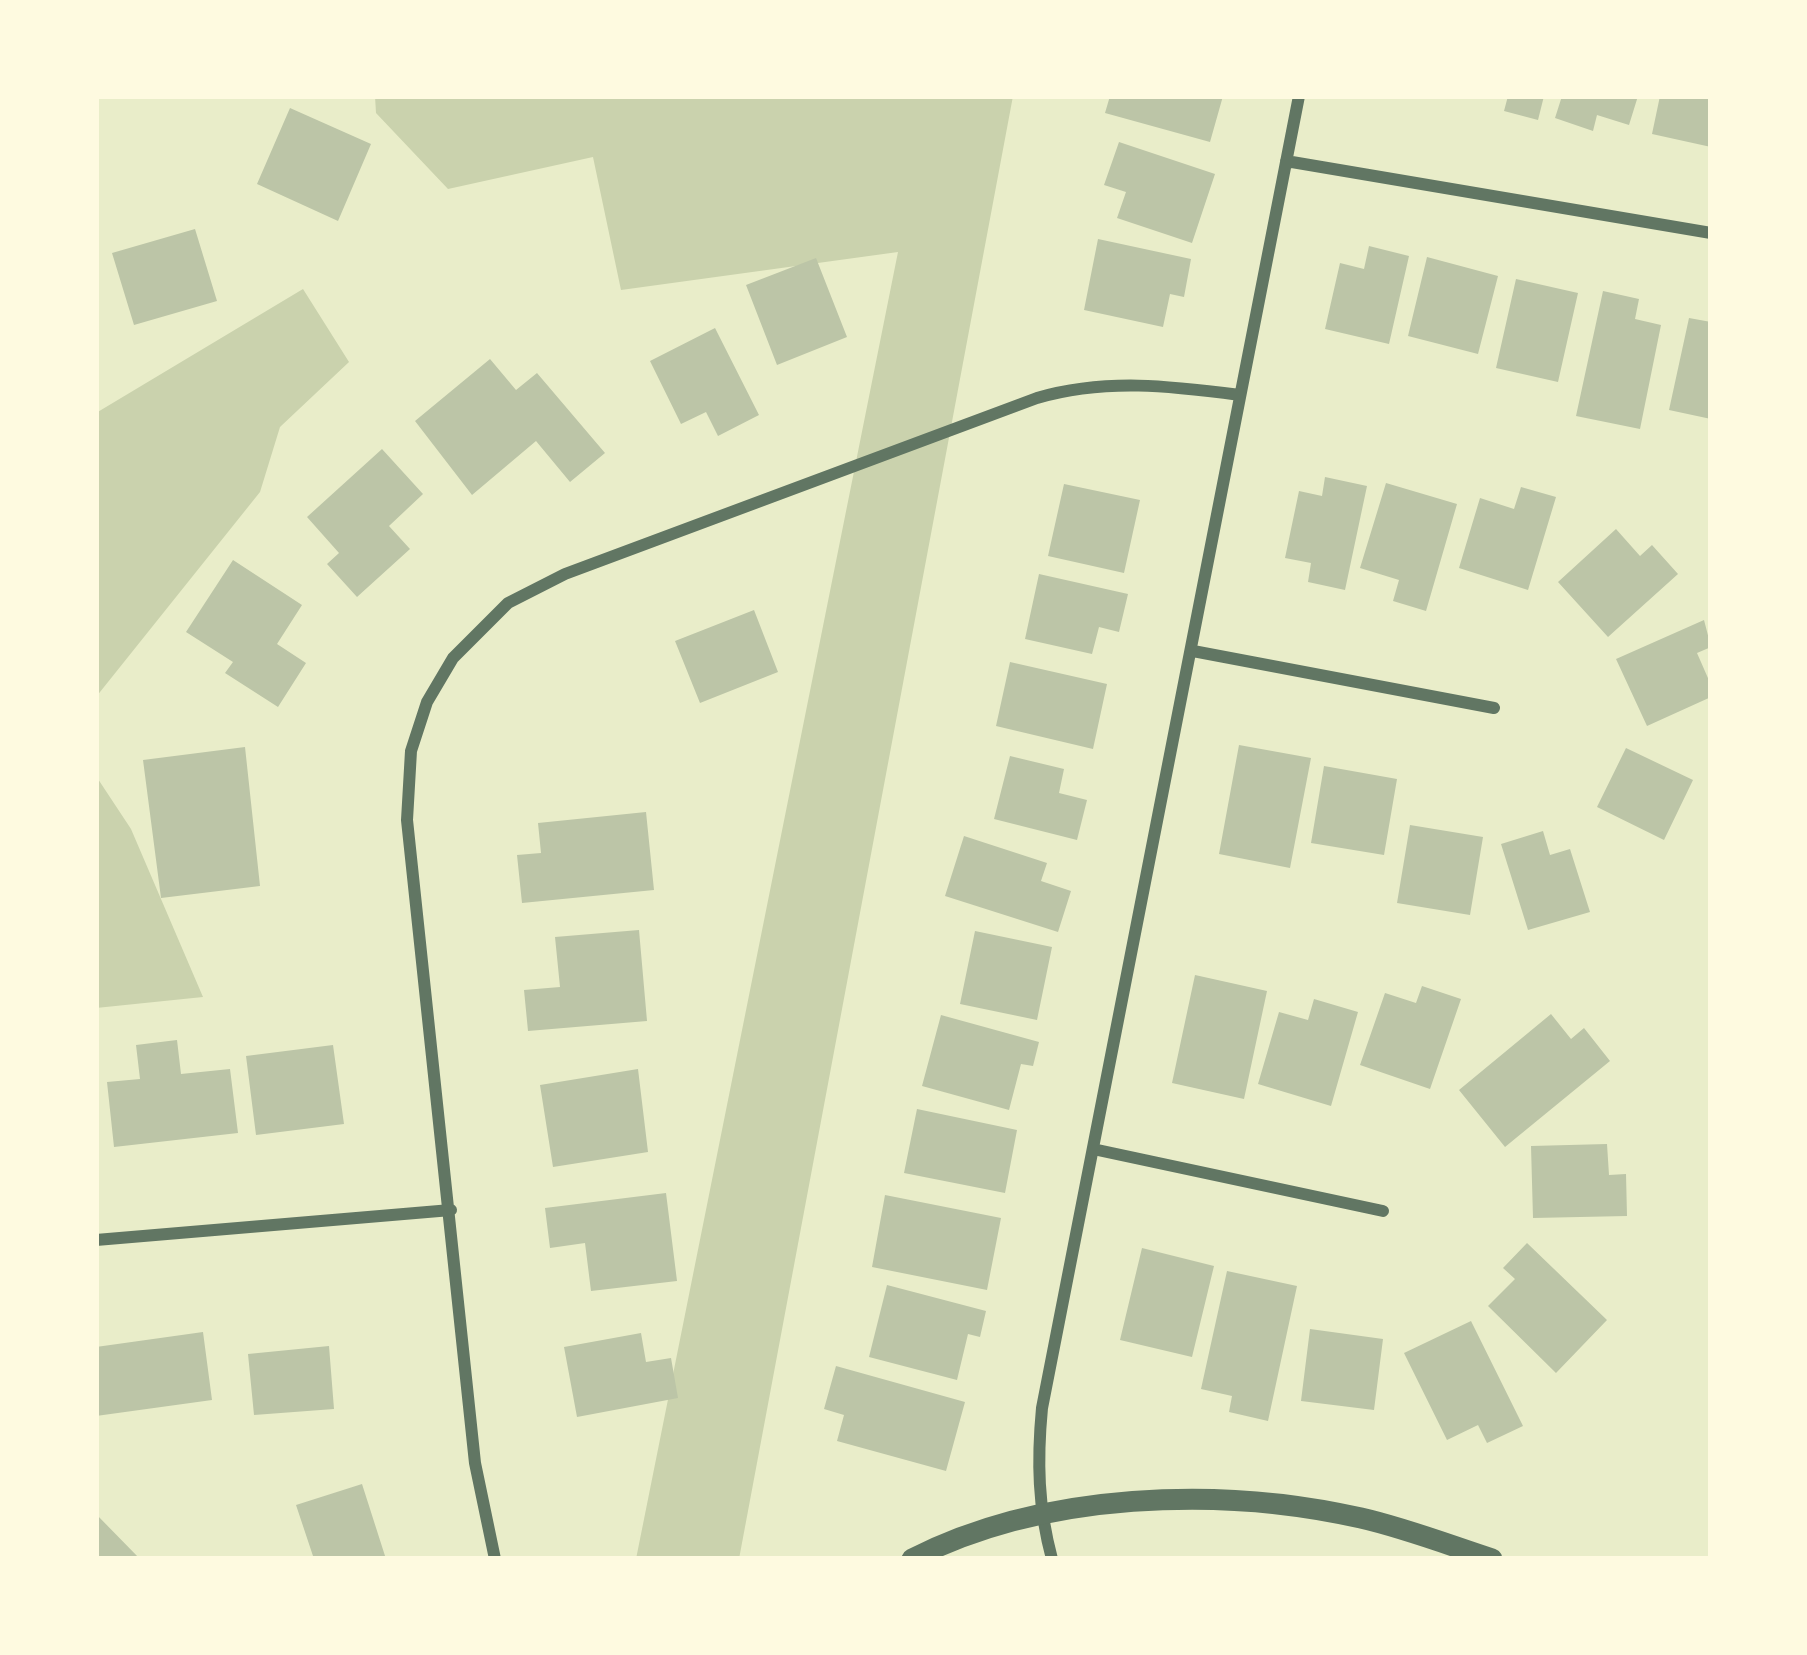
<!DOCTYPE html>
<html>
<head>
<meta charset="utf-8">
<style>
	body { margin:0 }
	#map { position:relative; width:1807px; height:1655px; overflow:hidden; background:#e9edc9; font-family:Poppins,sans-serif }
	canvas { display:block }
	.frame { position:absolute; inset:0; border:99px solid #fefae0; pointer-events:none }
</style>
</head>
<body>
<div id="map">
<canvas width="1807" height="1655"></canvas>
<div class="frame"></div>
</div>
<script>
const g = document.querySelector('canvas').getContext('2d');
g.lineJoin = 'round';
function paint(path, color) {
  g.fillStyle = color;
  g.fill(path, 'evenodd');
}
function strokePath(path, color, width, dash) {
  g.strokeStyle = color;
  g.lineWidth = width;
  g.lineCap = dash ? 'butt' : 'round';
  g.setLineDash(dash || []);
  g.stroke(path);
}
paint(new Path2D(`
	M 375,96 L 1013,96 L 739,1559 L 636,1559 L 898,252 L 621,290 L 593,157 L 448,189 L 376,113 Z
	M 303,289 L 349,362 L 280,427 L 260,492 L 96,697 L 96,413 Z
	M 96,776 L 131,829 L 203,997 L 96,1008 Z`), '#cad2ad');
paint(new Path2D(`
	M 1110,96 L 1223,96 L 1210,142 L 1105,113 Z
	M 1508,96 L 1544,96 L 1538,120 L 1504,111 Z
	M 1562,96 L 1638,96 L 1629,125 L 1597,115 L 1593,131 L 1555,118 Z
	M 1660,96 L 1711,96 L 1711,147 L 1652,134 Z
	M 290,108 L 371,144 L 338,221 L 257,184 Z
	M 1119,142 L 1215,174 L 1192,243 L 1117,218 L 1126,192 L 1104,185 Z
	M 195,229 L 217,301 L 134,325 L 112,253 Z
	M 1098,239 L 1191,259 L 1184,297 L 1170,294 L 1163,327 L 1084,310 Z
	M 1369,246 L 1409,256 L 1389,344 L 1325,329 L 1340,263 L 1364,269 Z
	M 1427,257 L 1498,276 L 1478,354 L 1408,336 Z
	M 816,258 L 847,337 L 777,365 L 746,285 Z
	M 1516,279 L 1578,293 L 1558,382 L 1496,368 Z
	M 1603,291 L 1639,299 L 1635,319 L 1661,325 L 1640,429 L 1576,416 Z
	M 1689,318 L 1711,322 L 1711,419 L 1669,410 Z
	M 715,328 L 759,415 L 718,436 L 706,412 L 681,424 L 650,361 Z
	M 490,359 L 516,390 L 537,373 L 605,453 L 570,482 L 536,441 L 472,495 L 415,421 Z
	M 382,449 L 423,494 L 389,526 L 410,549 L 357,597 L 327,564 L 339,553 L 307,517 Z
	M 1325,477 L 1367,486 L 1345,590 L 1308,582 L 1311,563 L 1285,558 L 1299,491 L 1322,496 Z
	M 1386,483 L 1457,504 L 1426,611 L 1393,601 L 1399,580 L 1360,568 Z
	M 1064,484 L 1140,500 L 1124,573 L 1048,556 Z
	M 1521,487 L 1556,497 L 1528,590 L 1459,568 L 1480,498 L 1514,509 Z
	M 1616,529 L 1640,556 L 1652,545 L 1678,574 L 1608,637 L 1558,582 Z
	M 233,560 L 302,605 L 277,644 L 306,663 L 278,707 L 225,673 L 233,662 L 186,632 Z
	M 1039,574 L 1128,594 L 1119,632 L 1099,627 L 1092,654 L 1025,639 Z
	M 754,610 L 778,672 L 700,703 L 675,641 Z
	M 1704,620 L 1711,647 L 1697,653 L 1711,685 L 1711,697 L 1647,726 L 1616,659 Z
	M 1010,662 L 1107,684 L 1093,749 L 996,726 Z
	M 1239,745 L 1311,758 L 1290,868 L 1219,854 Z
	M 245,747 L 260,886 L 161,898 L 143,760 Z
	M 1626,748 L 1693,780 L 1664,840 L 1597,807 Z
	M 1010,756 L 1064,769 L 1059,793 L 1087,800 L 1077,840 L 994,819 Z
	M 1324,766 L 1397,779 L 1384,855 L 1311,843 Z
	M 646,812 L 654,890 L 522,903 L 517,855 L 541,853 L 538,823 Z
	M 1410,825 L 1483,837 L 1470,915 L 1397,903 Z
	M 1543,831 L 1550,855 L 1570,849 L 1590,912 L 1528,930 L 1501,844 Z
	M 964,836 L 1047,863 L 1041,881 L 1071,891 L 1058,932 L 945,896 Z
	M 639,930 L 647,1021 L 528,1031 L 524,990 L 560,987 L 555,937 Z
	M 975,931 L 1052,947 L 1037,1020 L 960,1004 Z
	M 1195,975 L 1267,991 L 1244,1099 L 1172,1083 Z
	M 1422,986 L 1461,999 L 1430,1089 L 1360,1065 L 1385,993 L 1416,1003 Z
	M 1314,999 L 1358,1012 L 1331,1106 L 1258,1084 L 1279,1012 L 1308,1020 Z
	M 1551,1014 L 1571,1039 L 1584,1028 L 1610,1061 L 1505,1147 L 1459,1090 Z
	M 941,1015 L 1039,1042 L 1033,1066 L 1021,1064 L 1009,1110 L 922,1086 Z
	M 177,1040 L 181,1074 L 230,1069 L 238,1133 L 114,1147 L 107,1082 L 140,1079 L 136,1045 Z
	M 333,1045 L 344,1124 L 256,1135 L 246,1056 Z
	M 638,1069 L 648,1152 L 553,1167 L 540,1085 Z
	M 917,1109 L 1017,1130 L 1005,1193 L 904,1173 Z
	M 1607,1144 L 1609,1175 L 1626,1174 L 1627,1216 L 1533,1218 L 1531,1146 Z
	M 666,1193 L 677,1281 L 591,1291 L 585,1243 L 550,1248 L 545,1208 Z
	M 885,1195 L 1001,1218 L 987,1290 L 872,1267 Z
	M 1527,1243 L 1607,1320 L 1556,1373 L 1488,1306 L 1515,1279 L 1503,1268 Z
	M 1142,1248 L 1214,1266 L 1192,1357 L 1120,1340 Z
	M 1227,1271 L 1297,1286 L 1268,1421 L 1229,1412 L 1232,1396 L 1201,1389 Z
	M 887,1285 L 986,1311 L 980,1337 L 968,1334 L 957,1380 L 869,1357 Z
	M 1471,1321 L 1523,1426 L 1487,1443 L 1478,1425 L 1447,1440 L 1404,1353 Z
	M 1310,1329 L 1383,1339 L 1374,1410 L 1301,1401 Z
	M 203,1332 L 212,1400 L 96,1416 L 96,1347 Z
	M 641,1333 L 646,1362 L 671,1358 L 678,1398 L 577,1417 L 564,1347 Z
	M 329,1346 L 334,1409 L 254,1415 L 248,1354 Z
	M 836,1366 L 965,1402 L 946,1471 L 837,1441 L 844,1415 L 824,1409 Z
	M 362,1484 L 386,1559 L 314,1559 L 296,1505 Z
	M 96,1514 L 140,1559 L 96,1559 Z`), '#bcc5a7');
strokePath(new Path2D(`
	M 1286,161 L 1711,233
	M 1193,651 L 1494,708
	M 1093,1149 L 1383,1211
	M 96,1240 L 451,1210
	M 495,1559 L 475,1463 L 407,820 L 411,751 L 427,702 L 453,658 L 508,603 L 565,574 L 1037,398 C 1106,378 1171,386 1240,395
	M 1052,1559 C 1038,1507 1037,1461 1042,1408 L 1299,96`), '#617663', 12);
strokePath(new Path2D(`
	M 912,1559 C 1043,1492 1220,1486 1361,1518 C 1405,1528 1449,1545 1492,1559`), '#617663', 21);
</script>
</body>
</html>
